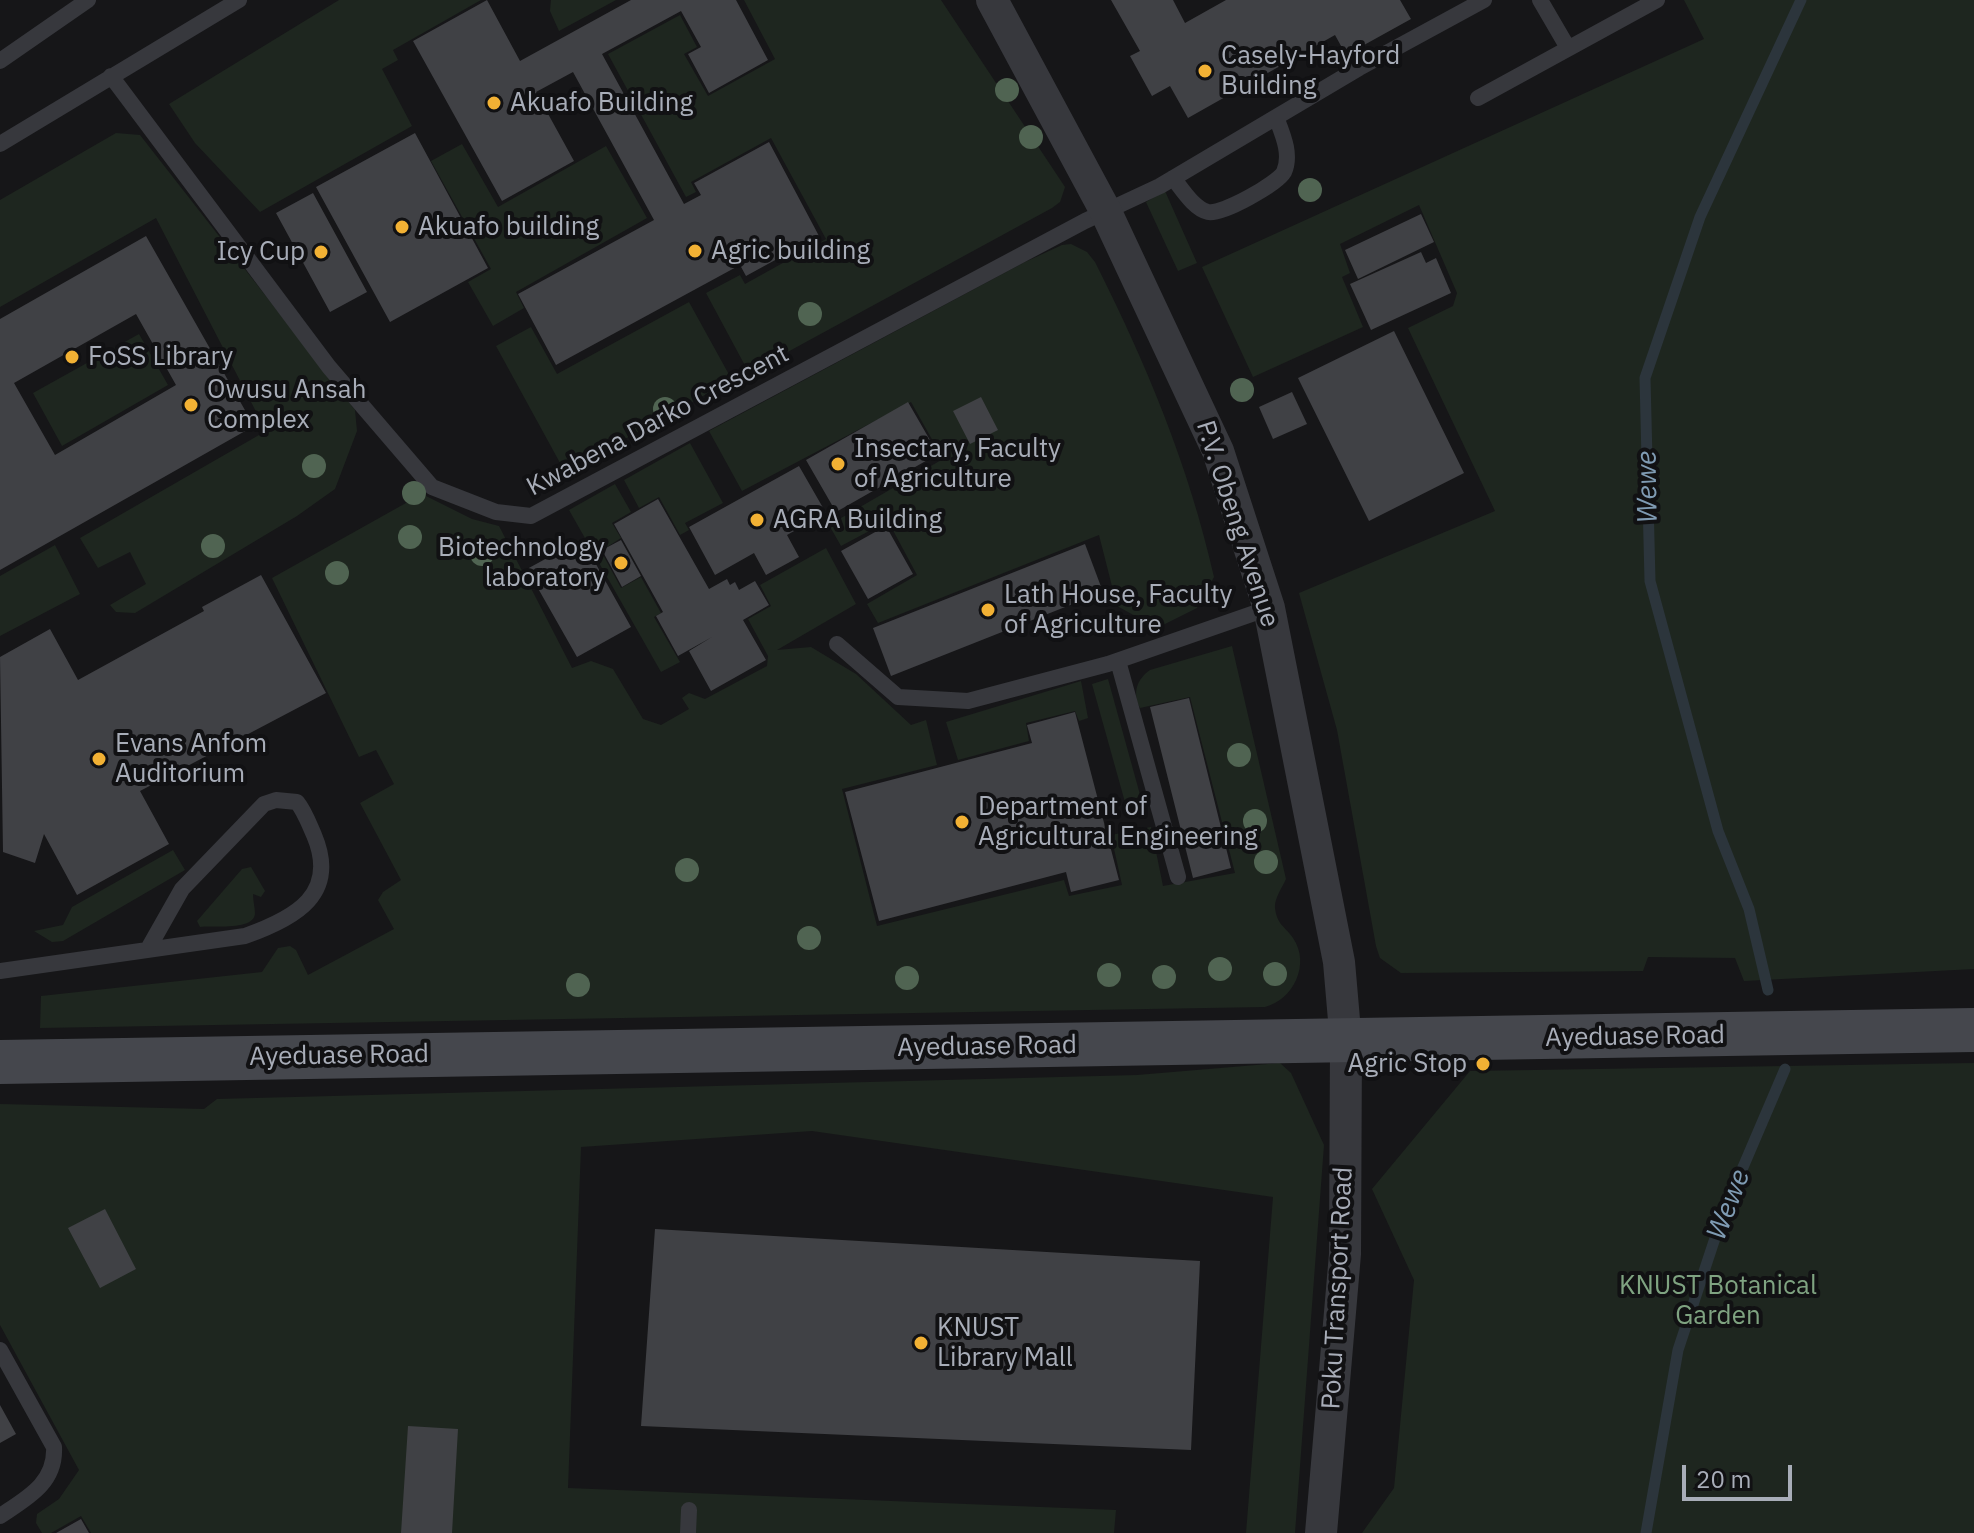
<!DOCTYPE html>
<html>
<head>
<meta charset="utf-8">
<style>
	body { margin:0 }
	#map { position:relative; width:1974px; height:1533px; overflow:hidden; background:#161618; font-family:"IBM Plex Sans",sans-serif }
	canvas { display:block }
	.scale { position:absolute; left:1682px; top:1465px; width:110px; height:36px; box-sizing:border-box; border:4px solid #a8adb8; border-top:0; padding-left:10px; font-size:24px; line-height:28px; white-space:nowrap; color:#a8adb8; -webkit-text-stroke:6px #111113; paint-order:stroke }
</style>
</head>
<body>
<div id="map">
<canvas width="1974" height="1533"></canvas>
<div class="scale">20 m</div>
</div>
<script>
const g = document.querySelector('canvas').getContext('2d');
g.lineJoin = 'round';
function paint(path, color) {
  g.fillStyle = color;
  g.fill(path, 'evenodd');
}
function strokePath(path, color, width, dash) {
  g.strokeStyle = color;
  g.lineWidth = width;
  g.lineCap = dash ? 'butt' : 'round';
  g.setLineDash(dash || []);
  g.stroke(path);
}
function label(font, color, halo, rows, align = 'center') {
  g.font = font + ' "IBM Plex Sans",sans-serif';
  g.lineWidth = 8;
  g.setLineDash([]);
  g.textBaseline = 'middle';
  g.strokeStyle = halo;
  g.fillStyle = color;
  for (const [text, x, y, turn = 0] of rows) {
    g.save();
    g.translate(x, y);
    g.rotate((+turn || 0) * Math.PI / 180);
    g.textAlign = isNaN(turn) ? turn : align;
    if (halo) g.strokeText(text, 0, 0);
    g.fillText(text, 0, 0);
    g.restore();
  }
}
paint(new Path2D(`
	M 339,0 L 481,0 L 393,50 L 398,60 L 382,69 L 412,126 L 260,212 L 195,143 L 169,104 Z
	M 551,0 L 616,0 L 559,31 L 550,11 Z
	M 744,0 L 941,0 L 1065,187 L 1060,202 L 1052,208 L 749,373 L 706,293 L 740,275 L 745,284 L 826,239 L 771,138 L 691,182 L 696,192 L 686,197 L 608,54 L 680,15 L 697,47 L 684,54 L 708,96 L 775,59 Z
	M 1684,0 L 1974,0 L 1974,969 L 1744,981 L 1735,958 L 1648,957 L 1643,971 L 1401,973 L 1380,958 L 1376,946 L 1337,730 L 1299,593 L 1495,511 L 1408,328 L 1453,306 L 1457,293 L 1419,205 L 1340,244 L 1350,273 L 1342,277 L 1363,327 L 1253,377 L 1202,267 L 1704,39 Z
	M 116,133 L 140,135 L 355,410 L 357,431 L 335,489 L 297,516 L 135,613 L 116,612 L 110,605 L 146,584 L 130,552 L 98,568 L 80,538 L 266,431 L 156,218 L 0,307 L 0,200 Z
	M 462,144 L 498,207 L 606,146 L 647,218 L 516,292 L 524,308 L 493,326 L 468,282 L 491,269 L 431,161 Z
	M 1165,191 L 1197,263 L 1178,271 L 1146,202 Z
	M 1071,244 L 1087,252 L 1095,262 C 1146,363 1189,466 1214,577 L 1197,608 L 1157,628 L 1117,606 L 1099,535 L 878,623 L 867,604 L 917,575 L 888,521 L 841,546 L 829,525 L 943,459 L 911,402 L 742,491 L 709,431 L 1023,263 L 1062,245 Z
	M 689,302 L 732,380 L 565,472 L 496,346 L 531,327 L 557,374 Z
	M 139,334 L 168,385 L 62,446 L 33,393 Z
	M 690,443 L 723,503 L 685,523 L 689,530 L 680,535 L 659,497 L 639,508 L 624,480 Z
	M 615,484 L 631,512 L 612,523 L 621,538 L 601,551 L 621,588 L 641,577 L 661,613 L 654,617 L 680,662 L 661,672 L 569,510 Z
	M 422,494 L 472,519 L 499,526 L 572,668 L 591,661 L 613,669 L 643,719 L 661,725 L 689,709 L 682,698 L 689,693 L 705,699 L 767,666 L 768,656 L 748,619 L 771,606 L 760,585 L 826,548 L 856,604 L 777,650 L 811,647 L 856,674 L 911,725 L 926,720 L 937,765 L 842,789 L 877,926 L 1064,880 L 1069,896 L 1122,885 L 1111,835 L 1151,827 L 1163,886 L 1235,873 L 1190,697 L 1140,708 C 1132,693 1137,679 1150,670 L 1232,646 L 1286,879 C 1282,888 1274,899 1275,908 C 1277,925 1285,926 1293,938 C 1311,964 1293,1000 1265,1007 L 40,1028 L 41,996 L 262,972 L 278,948 L 290,946 L 296,950 L 308,975 L 394,929 L 378,900 L 383,892 L 401,880 L 360,803 L 394,784 L 376,750 L 359,757 L 272,578 Z
	M 55,545 L 80,594 L 0,636 L 0,576 Z
	M 1108,679 L 1144,809 L 1128,813 L 1092,684 Z
	M 1081,681 L 1088,718 L 1079,721 L 1075,711 L 1026,723 L 1029,741 L 958,760 L 946,722 Z
	M 173,850 L 185,870 L 63,941 L 52,942 L 34,931 L 63,925 L 72,907 Z
	M 251,867 L 265,891 L 261,897 L 253,894 C 253,901 255,908 255,914 C 253,931 212,925 200,927 L 197,921 L 242,869 Z
	M 1280,1063 L 1291,1073 L 1324,1145 L 1295,1533 L 1246,1533 L 1273,1197 L 812,1131 L 581,1147 L 568,1488 L 1116,1510 L 1114,1533 L 91,1533 L 81,1516 L 51,1533 L 42,1533 L 36,1523 L 37,1514 L 59,1499 L 79,1470 L 0,1325 L 0,1104 L 204,1109 L 217,1099 L 1137,1075 Z
	M 1974,1063 L 1974,1533 L 1362,1533 L 1394,1488 L 1414,1280 L 1372,1189 L 1470,1071 Z`), '#1e261f');
strokePath(new Path2D(`
	M 1768,990 L 1749,909 L 1718,831 L 1650,581 L 1645,378 L 1700,217 L 1801,0
	M 1646,1533 L 1678,1350 L 1723,1214 L 1785,1069`), '#2c353c', 11);
paint(new Path2D(`
	M 487,0 L 520,61 L 631,0 L 736,0 L 768,60 L 709,93 L 688,54 L 701,47 L 681,11 L 602,54 L 684,204 L 701,195 L 694,183 L 769,142 L 819,236 L 746,276 L 740,265 L 556,365 L 518,294 L 654,220 L 573,72 L 536,92 L 574,161 L 502,201 L 413,41 Z
	M 1111,0 L 1173,0 L 1185,23 L 1226,0 L 1400,0 L 1411,19 L 1346,55 L 1335,35 L 1188,118 L 1170,86 L 1152,96 L 1130,56 L 1140,51 Z
	M 415,133 L 488,268 L 390,322 L 316,187 Z
	M 313,193 L 367,292 L 330,312 L 276,213 Z
	M 1421,214 L 1434,242 L 1358,279 L 1345,250 Z
	M 146,236 L 254,426 L 0,570 L 0,319 ZM 136,314 L 176,385 L 55,455 L 14,383 Z
	M 1421,252 L 1426,263 L 1436,258 L 1451,293 L 1371,330 L 1350,284 Z
	M 1394,331 L 1464,473 L 1369,521 L 1298,378 Z
	M 1292,392 L 1307,424 L 1273,439 L 1259,407 Z
	M 981,397 L 998,430 L 970,444 L 953,411 Z
	M 908,402 L 938,454 L 836,512 L 806,460 Z
	M 799,466 L 826,513 L 787,535 L 799,557 L 766,575 L 754,553 L 715,575 L 689,527 Z
	M 658,499 L 709,589 L 727,579 L 730,585 L 735,582 L 739,590 L 755,581 L 769,605 L 743,620 L 766,660 L 711,691 L 689,651 L 712,637 L 678,656 L 656,616 L 663,612 L 614,524 Z
	M 886,526 L 913,574 L 868,599 L 841,551 Z
	M 582,539 L 631,627 L 577,657 L 527,569 Z
	M 621,540 L 641,576 L 622,587 L 602,550 Z
	M 1085,544 L 1103,592 L 891,676 L 873,628 Z
	M 261,575 L 326,693 L 140,791 L 169,844 L 77,895 L 44,834 L 35,863 L 3,852 L 0,657 L 50,629 L 78,680 L 204,611 L 202,607 Z
	M 1189,698 L 1231,868 L 1193,878 L 1150,707 Z
	M 1075,712 L 1119,880 L 1071,892 L 1066,872 L 879,921 L 845,792 L 1032,743 L 1027,725 Z
	M 105,1209 L 136,1269 L 100,1288 L 68,1228 Z
	M 655,1229 L 1200,1261 L 1191,1450 L 641,1426 Z
	M 0,1405 L 16,1434 L 0,1443 Z
	M 408,1426 L 458,1429 L 452,1533 L 401,1533 Z
	M 81,1519 L 89,1533 L 56,1533 Z`), '#404145');
strokePath(new Path2D(`
	M 1540,0 L 1568,48
	M 0,61 L 88,0
	M 111,76 L 329,367 L 432,487 L 496,512 L 531,516 L 1085,221 L 1160,186 L 1359,68 L 1484,0
	M 1478,98 L 1657,0
	M 0,144 L 239,0
	M 1173,178 C 1182,189 1194,209 1208,212 C 1222,215 1277,184 1284,172 C 1292,154 1282,133 1276,117
	M 837,644 L 898,697 L 968,701 L 1108,664 L 1269,608
	M 1118,661 L 1178,877
	M 0,971 L 245,936 C 296,918 339,894 314,835 C 309,824 305,812 297,802 L 276,800 L 264,804 L 182,889 L 148,949
	M 0,1350 L 54,1447 C 56,1483 27,1498 0,1516
	M 688,1533 L 689,1510`), '#37383d', 16);
strokePath(new Path2D(`
	M 992,0 L 1105,210 L 1218,451 L 1269,608 L 1339,962 L 1346,1043 L 1345,1254 L 1321,1533`), '#37383d', 32);
strokePath(new Path2D(`
	M 0,1062 L 1974,1030`), '#45474d', 44);
g.fillStyle = '#506452';
for (const [x, y] of [
	[1007,90],
	[1031,137],
	[1310,190],
	[810,314],
	[1242,390],
	[665,409],
	[314,466],
	[414,493],
	[410,537],
	[213,546],
	[482,554],
	[337,573],
	[1239,755],
	[1255,821],
	[1266,862],
	[687,870],
	[809,938],
	[1220,969],
	[1275,974],
	[1109,975],
	[1164,977],
	[907,978],
	[578,985]
]) {
  g.beginPath();
  g.arc(x, y, 12, 0, 2 * Math.PI);
  g.fill();
}
for (const [x, y, r, color] of [
	[1205,71,8,"#f2b134"],
	[494,103,8,"#f2b134"],
	[402,227,8,"#f2b134"],
	[695,251,8,"#f2b134"],
	[321,252,8,"#f2b134"],
	[72,357,8,"#f2b134"],
	[191,405,8,"#f2b134"],
	[838,464,8,"#f2b134"],
	[757,520,8,"#f2b134"],
	[621,563,8,"#f2b134"],
	[988,610,8,"#f2b134"],
	[99,759,8,"#f2b134"],
	[962,822,8,"#f2b134"],
	[1483,1064,8,"#f2b134"],
	[921,1343,8,"#f2b134"]
]) {
  const dot = new Path2D();
  dot.arc(x, y, r, 0, 2 * Math.PI);
  g.fillStyle = color;
  g.fill(dot);
  strokePath(dot, '#111113', 3);
}
label('26px', '#a8adb8', '#111113', [
	["Casely-Hayford",1221,56],
	["Building",1221,86],
	["Akuafo Building",510,103],
	["Akuafo building",418,227],
	["Agric building",711,251],
	["Icy Cup",305,252,"right"],
	["FoSS Library",88,357],
	["Owusu Ansah",207,390],
	["Complex",207,420],
	["Insectary, Faculty",854,449],
	["of Agriculture",854,479],
	["AGRA Building",773,520],
	["Biotechnology",605,548,"right"],
	["laboratory",605,578,"right"],
	["Lath House, Faculty",1004,595],
	["of Agriculture",1004,625],
	["Evans Anfom",115,744],
	["Auditorium",115,774],
	["Department of",978,807],
	["Agricultural Engineering",978,837],
	["Agric Stop",1467,1064,"right"],
	["KNUST",937,1328],
	["Library Mall",937,1358]
], 'left');
label('26px', '#a8adb8', '#111113', [
	["Kwabena Darko Crescent",658,421,-28],
	["P.V. Obeng Avenue",1237,524,72],
	["Ayeduase Road",1635,1037,-1],
	["Ayeduase Road",987,1047,-1],
	["Ayeduase Road",339,1056,-1],
	["Poku Transport Road",1338,1288,-87]
]);
label('26px', '#7fa381', '#111113', [
	["KNUST Botanical",1718,1286],
	["Garden",1718,1316]
]);
label('italic 28px', '#7f9bb3', '#111113', [
	["Wewe",1648,487,-91],
	["Wewe",1729,1205,-69]
]);
</script>
</body>
</html>
